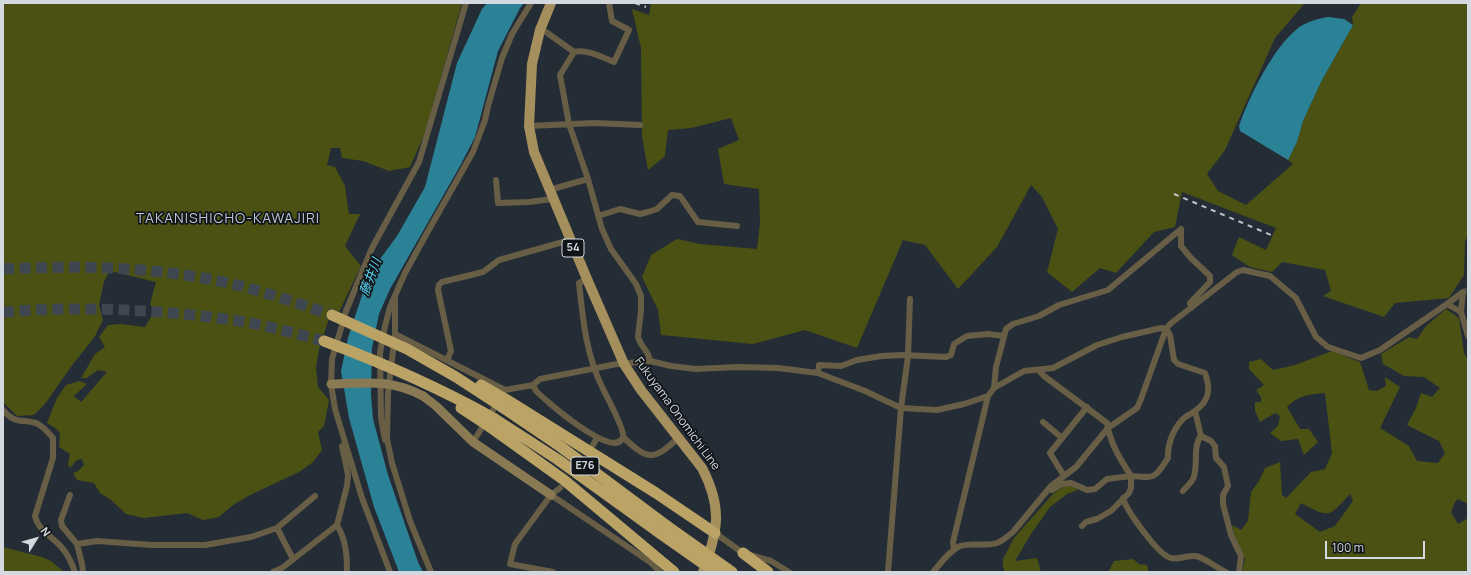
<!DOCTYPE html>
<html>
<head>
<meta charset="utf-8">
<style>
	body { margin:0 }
	#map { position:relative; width:1471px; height:575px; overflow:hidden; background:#242d36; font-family:Manrope,sans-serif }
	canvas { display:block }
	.frame { position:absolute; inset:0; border:4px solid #d3d9df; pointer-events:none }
	.north { position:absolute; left:16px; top:519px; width:40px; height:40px; -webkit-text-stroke:3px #111519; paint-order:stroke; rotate:53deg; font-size:11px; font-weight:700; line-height:16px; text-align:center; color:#d3d9df }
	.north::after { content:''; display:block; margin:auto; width:14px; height:18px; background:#d3d9df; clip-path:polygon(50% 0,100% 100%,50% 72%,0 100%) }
	.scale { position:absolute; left:1325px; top:541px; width:100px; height:18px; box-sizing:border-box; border:2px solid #d3d9df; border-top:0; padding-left:5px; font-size:12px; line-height:14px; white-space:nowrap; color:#d3d9df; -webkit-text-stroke:3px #111519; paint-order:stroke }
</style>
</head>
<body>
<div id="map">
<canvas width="1471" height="575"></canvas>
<div class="frame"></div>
<div class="north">N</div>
<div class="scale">100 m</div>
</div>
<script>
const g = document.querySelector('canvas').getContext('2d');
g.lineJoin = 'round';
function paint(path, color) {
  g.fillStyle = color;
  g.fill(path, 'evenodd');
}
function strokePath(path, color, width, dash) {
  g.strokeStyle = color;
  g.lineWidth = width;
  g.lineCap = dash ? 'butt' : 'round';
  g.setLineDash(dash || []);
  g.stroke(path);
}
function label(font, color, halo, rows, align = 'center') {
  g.font = font + ' Manrope,"Noto Sans JP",sans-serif';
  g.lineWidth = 3.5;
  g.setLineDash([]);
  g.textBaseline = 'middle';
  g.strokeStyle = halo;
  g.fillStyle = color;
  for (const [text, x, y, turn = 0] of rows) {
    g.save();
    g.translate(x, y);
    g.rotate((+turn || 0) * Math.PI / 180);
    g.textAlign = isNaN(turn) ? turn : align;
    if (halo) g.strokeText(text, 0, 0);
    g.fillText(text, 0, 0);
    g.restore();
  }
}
paint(new Path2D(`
	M 3,3 L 462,3 L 425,133 L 410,167 L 389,171 L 363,161 L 342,158 L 340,148 L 331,148 L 327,165 L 335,167 L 345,186 L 347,202 L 349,214 L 360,214 L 345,246 L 361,266 L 339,312 L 332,309 L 319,349 L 316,368 L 318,387 L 329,400 L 324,426 L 318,432 L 322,450 L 313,462 L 299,472 L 250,495 L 233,505 L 219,517 L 203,520 L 187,513 L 144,518 L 126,514 L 111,500 L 100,493 L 94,483 L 77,480 L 73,473 L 78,471 L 84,465 L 82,459 L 77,460 L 70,468 L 68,464 L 70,454 L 59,447 C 61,431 61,431 47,423 L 57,398 L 66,385 L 80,381 L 87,384 L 74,396 L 81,402 L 107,372 L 98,370 L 87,378 L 81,378 L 95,354 L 105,347 L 99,337 L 108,325 L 120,324 L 145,327 L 154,312 L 150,304 L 156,282 L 110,271 L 104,281 L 99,305 L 103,320 L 94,338 L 73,364 L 45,404 L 34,415 L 17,416 L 3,402 Z
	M 651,3 L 1305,3 L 1275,38 L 1225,150 L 1207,174 L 1218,191 L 1246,205 L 1293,164 L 1288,160 L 1297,142 L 1303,121 L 1321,82 L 1353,25 L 1352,17 L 1361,3 L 1468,3 L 1468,234 L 1465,242 L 1464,275 L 1449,298 L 1395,303 L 1384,317 L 1323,296 L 1331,291 L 1325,270 L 1282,262 L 1272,272 L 1250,267 L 1232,255 L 1239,237 L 1266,250 L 1276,228 L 1182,192 L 1175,227 L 1154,232 L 1116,273 L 1100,268 L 1072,292 L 1047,272 L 1058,229 L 1042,197 L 1031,185 L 997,247 L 958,289 L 925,245 L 903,240 L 857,348 L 805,330 L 753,344 L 661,335 L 658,310 L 642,277 L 651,255 L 677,239 L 700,244 L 757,249 L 760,223 L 759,189 L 724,184 L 718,149 L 739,140 L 731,118 L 691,128 L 668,130 L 665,156 L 648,170 L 642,136 L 641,48 L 632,9 L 649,15 Z
	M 1446,309 L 1459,318 L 1464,353 L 1468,360 L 1468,504 L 1458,499 L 1455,502 L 1451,512 L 1458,524 L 1468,518 L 1468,572 L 1242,572 L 1245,559 L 1234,534 L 1232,525 L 1241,530 L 1248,521 L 1251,492 L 1259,481 L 1265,468 L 1280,462 L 1282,495 L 1286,498 L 1311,472 L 1325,469 L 1332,453 L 1325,393 C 1311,394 1298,395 1287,407 L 1300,429 L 1309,429 L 1318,442 L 1304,455 L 1298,439 L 1281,441 L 1270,433 L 1278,426 L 1280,416 L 1275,413 L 1260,422 L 1255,411 L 1255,402 L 1261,402 L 1261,397 L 1256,390 L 1264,385 L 1249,369 L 1249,362 L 1261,359 L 1273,370 L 1295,365 L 1332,351 L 1360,362 L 1369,390 L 1377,391 L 1386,386 L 1385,377 L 1400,387 L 1380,428 L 1409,446 L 1417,461 L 1438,463 L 1445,453 L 1439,441 L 1407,425 L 1416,408 L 1421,393 L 1432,397 L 1440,388 L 1424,377 L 1404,376 L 1383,364 L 1381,354 L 1409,337 L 1417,339 L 1426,326 ZM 1350,494 L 1353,501 L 1335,526 L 1320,532 L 1295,514 L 1301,503 C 1330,518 1328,518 1350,494 Z
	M 1064,486 L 1072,486 L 1078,490 L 1067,494 L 1050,507 L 1031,534 L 1015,561 L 1037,558 L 1041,572 L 1005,572 L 1003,567 L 1003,559 L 1014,538 L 1053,494 Z
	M 3,547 L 42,557 L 51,561 L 64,572 L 3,572 Z
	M 1133,559 L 1139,564 L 1147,565 L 1149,572 L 1107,572 L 1109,571 L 1114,561 Z`), '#4b5113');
paint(new Path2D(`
	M 487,3 L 524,3 L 520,8 L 498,51 L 475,137 L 460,166 L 390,289 L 379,314 L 372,348 L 371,394 L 373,419 L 388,475 L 418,562 L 423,572 L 399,572 L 374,507 L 349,418 L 341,371 L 348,338 L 369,274 L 397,236 L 425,187 L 457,63 L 482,9 Z
	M 1328,17 L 1344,19 L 1353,25 L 1321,82 L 1303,121 L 1297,142 L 1288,160 L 1240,131 L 1239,126 C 1249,97 1273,48 1297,29 C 1305,22 1317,19 1328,17 Z`), '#2b8296');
strokePath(new Path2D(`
	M 1463,292 L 1468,290`), '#3e474f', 6, [6, 3]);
strokePath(new Path2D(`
	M 3,269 C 66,266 129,266 191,276 C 240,283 286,299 332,315
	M 3,312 C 79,306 156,309 232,320 C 263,324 293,333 324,341`), '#3e474f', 11, [11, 5.5]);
strokePath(new Path2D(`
	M 609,3 L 612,21 L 629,30 L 614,62 C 602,57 587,49 574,52 L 560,75 L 569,124 L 588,179 L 602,229 L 611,249 L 636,284 L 641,296 L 641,310 L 638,337 C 640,346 649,351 650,361
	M 540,30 L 546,32 L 574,52
	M 529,126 L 594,123 L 640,125
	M 496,180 L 498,203 L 529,202 L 552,199
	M 549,190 L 588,179
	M 598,216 L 620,209 L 640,214 L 648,212 L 657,209 L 672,195 L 680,196 L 698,222 L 737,226
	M 1181,229 L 1181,246 L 1190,257 L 1210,276 L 1210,282 L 1190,303 L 1191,308
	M 1463,292 L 1461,312 L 1468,336
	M 395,299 L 395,334 L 388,393 L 387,439 L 392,463 L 410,521 L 431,572
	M 1447,304 L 1463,292
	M 395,334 L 505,390 L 533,385 L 540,379 L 617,364 L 650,361 L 671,366 L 696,369 L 738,367 L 778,368 L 818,373 L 865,391 L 901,408 L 937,410 L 964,404 L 988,396
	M 447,360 L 451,351 L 438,290 L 439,285 L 442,282 L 483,272 L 499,260 L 570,240
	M 1038,370 L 1044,376 L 1107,423 C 1110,443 1120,459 1131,476 C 1156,478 1154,479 1168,458 C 1167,445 1173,430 1182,420 C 1185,416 1191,414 1195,411
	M 818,373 L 819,365 L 841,366 L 857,360 L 882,356 L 902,355 L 946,357 L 951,355 L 954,344 L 967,336 L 988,334 L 1004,336
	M 533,385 L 536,391 C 544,399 615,462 623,437 C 625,430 607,397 603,389 C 586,355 583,320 579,283 L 587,279
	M 994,388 L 996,367 L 1006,329 L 1013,324 L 1039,316 L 1059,305 L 1108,290 L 1181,229
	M 3,410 C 15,424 20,419 36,423 C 43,426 48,432 53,438 L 53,458 L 35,516 C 38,531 55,538 63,549 C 69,556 72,564 75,572
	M 1043,422 L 1062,438
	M 623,437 C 648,461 654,461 679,437
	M 387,439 L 385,440 L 381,418 L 380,353 L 385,326 L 390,307 L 405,273 L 427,233 L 473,152 L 485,120 L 488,106 L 502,58 L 512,34 L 531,3
	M 473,442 L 498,402
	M 593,445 L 597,438
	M 1064,476 L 1050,453 L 1087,407
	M 1052,490 L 1062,484 L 1071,483 L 1087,490 L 1095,489 L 1107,479 L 1131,476 L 1131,488 L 1129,493 L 1111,511 L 1097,519 L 1086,522 L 1082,526
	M 1183,491 C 1186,487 1191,483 1193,479 C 1199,466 1192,447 1201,436
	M 70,495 L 61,520 L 62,526 L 77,544 L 82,564 L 83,572
	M 551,495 L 650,562 L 660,572
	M 1123,498 C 1126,510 1159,556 1171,558 C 1179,560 1187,555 1196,556 C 1205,558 1217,568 1226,572
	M 337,525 C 346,540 347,555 347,572
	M 277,528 L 315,496
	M 715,533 L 743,553 L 771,561 L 789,572
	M 77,544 L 97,541 L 152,545 L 205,545 L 251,537 L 277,528 L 293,559
	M 954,550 L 953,542 L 988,396 L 994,388 L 1024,371 L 1053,368 L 1097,345 L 1122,337 L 1161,328 L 1166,329 L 1170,335 L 1174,360 L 1178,364 L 1205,373 C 1211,390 1209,401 1195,411 L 1201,436 L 1211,441 L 1215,446 L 1216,458 L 1224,467 L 1228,486 L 1223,495 L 1223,504 L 1231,535 L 1241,556 L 1239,572
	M 273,572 L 282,568 L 337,525 L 347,486 L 348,475 L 342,446
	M 390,572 L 362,498 L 335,409 L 331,384 L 332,359 L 346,311 L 372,248 L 419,162 L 466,3
	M 553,572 L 510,564 L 515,544 L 551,495 L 560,488
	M 888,572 L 901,408 L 908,356 L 910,299
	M 933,572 C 941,563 949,551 960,546 C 972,542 986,547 997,543 C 1003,541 1008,536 1013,532 L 1051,486 L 1076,467 L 1108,428 L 1137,408 L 1141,399 L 1166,329 L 1170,324 L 1237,272 L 1243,270 L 1270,276 L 1296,298 L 1316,337 L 1328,347 L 1361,358 L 1380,350 L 1447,304 L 1461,312`), '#685e46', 6);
strokePath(new Path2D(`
	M 423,396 L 436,406 L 473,442 L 551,495`), '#8a7a53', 9);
strokePath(new Path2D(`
	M 551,3 L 540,30 L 532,64 L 529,126 L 534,152 L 587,279 L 624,364 L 641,390 L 702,468 C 723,508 718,531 703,572`), '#a48f5d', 10);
strokePath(new Path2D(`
	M 507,400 L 656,493 L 715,533
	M 502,407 L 561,447 L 667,526
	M 495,419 L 557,459 L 661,534
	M 490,427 L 564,480 L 674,572
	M 743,553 L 768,572`), '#bba265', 11);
strokePath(new Path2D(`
	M 635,3 L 646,7
	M 1174,194 L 1271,235`), '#bfc5cc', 2, [5, 5]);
strokePath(new Path2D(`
	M 331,384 C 366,383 391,379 423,396`), '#8a7a53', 9);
strokePath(new Path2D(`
	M 332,315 L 407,349 L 456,377 L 502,407
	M 324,341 C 383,363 440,388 495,419
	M 481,385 L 507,400
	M 461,408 L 490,427
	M 667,526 L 732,572
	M 661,534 L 715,572`), '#bba265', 11);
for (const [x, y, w] of [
	[573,248,22],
	[585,466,28]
]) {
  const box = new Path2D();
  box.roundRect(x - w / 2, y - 9, w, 18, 3);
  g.fillStyle = '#111519';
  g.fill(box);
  strokePath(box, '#d3d9df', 1);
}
label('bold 11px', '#d3d9df', null, [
	["54",573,248],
	["E76",585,466]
]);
label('12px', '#d3d9df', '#111519', [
	["Fukuyama Onomichi Line",677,414,54]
]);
label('italic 13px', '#55d1ee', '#111519', [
	["藤井川",371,277,-70]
]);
g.letterSpacing = '1px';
label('14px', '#bbc6d1', '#111519', [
	["TAKANISHICHO-KAWAJIRI",228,219]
]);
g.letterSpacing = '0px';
</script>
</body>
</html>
